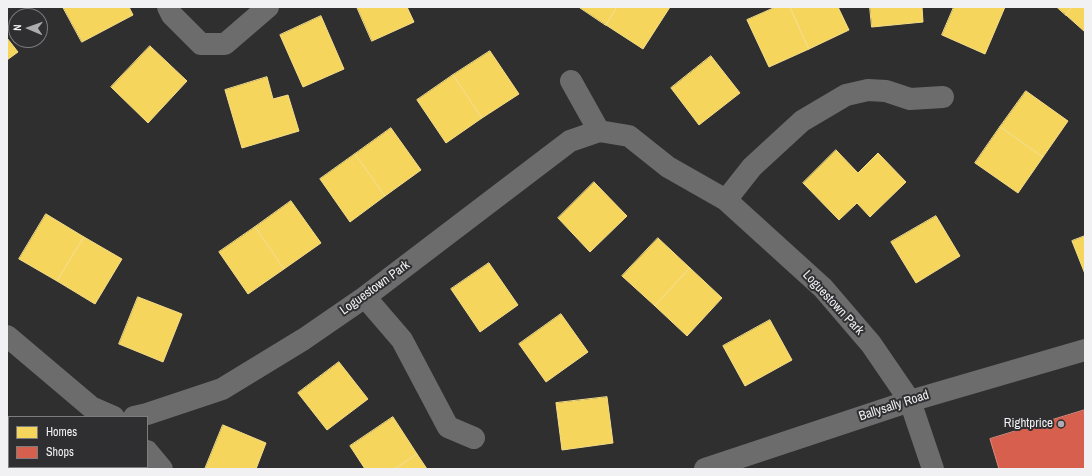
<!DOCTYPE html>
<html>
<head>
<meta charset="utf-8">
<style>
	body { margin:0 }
	#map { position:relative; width:1092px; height:476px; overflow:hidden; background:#2f2f30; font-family:"Archivo Narrow",sans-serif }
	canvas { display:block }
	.frame { position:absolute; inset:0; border:8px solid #f1f0f2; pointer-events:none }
	.legend { position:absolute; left:8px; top:416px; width:140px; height:52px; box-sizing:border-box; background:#2f2e31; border:1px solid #7d7c7e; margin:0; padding:5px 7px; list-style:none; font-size:12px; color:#f1f0f2 }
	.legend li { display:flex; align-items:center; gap:8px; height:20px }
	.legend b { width:20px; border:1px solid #7d7c7e }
	.north { position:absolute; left:8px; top:8px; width:40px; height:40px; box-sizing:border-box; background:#2f2e31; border:1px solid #7d7c7e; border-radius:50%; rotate:272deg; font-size:11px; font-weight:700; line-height:16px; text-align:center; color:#f1f0f2 }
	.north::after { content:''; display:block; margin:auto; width:14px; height:18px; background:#adacae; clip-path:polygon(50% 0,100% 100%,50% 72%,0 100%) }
</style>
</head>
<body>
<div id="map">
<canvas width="1092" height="476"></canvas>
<div class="frame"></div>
<ul class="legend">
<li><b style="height:11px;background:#f6d55c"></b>Homes</li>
<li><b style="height:11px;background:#d6604d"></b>Shops</li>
</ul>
<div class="north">N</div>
</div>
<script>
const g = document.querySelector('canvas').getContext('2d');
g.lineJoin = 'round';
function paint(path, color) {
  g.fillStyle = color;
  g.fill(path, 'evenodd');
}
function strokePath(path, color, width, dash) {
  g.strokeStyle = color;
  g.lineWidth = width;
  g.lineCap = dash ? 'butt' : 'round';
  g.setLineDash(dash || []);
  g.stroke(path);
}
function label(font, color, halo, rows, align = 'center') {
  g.font = font + ' "Archivo Narrow",sans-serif';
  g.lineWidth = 4;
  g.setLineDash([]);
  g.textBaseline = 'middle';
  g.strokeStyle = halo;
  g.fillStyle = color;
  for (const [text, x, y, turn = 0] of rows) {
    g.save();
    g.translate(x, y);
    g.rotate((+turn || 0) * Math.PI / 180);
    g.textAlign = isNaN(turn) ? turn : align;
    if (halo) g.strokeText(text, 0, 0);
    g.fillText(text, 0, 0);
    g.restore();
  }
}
const homes = new Path2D(`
	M 63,7 L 129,7 L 133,15 L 82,42 Z
	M 357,7 L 407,7 L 414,22 L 372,41 Z
	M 579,7 L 617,7 L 606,25 Z
	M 617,7 L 670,7 L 643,49 L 606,25 Z
	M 776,7 L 790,7 L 809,49 L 769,67 L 747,20 Z
	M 790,7 L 838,7 L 849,30 L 809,49 Z
	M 870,7 L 922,7 L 923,22 L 872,27 Z
	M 954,7 L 1005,7 L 985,54 L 942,35 Z
	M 1057,7 L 1072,7 L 1066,15 Z
	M 1072,7 L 1085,7 L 1085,32 L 1066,15 Z
	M 321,16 L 344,69 L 303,87 L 280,35 Z
	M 7,38 L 18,52 L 7,60 Z
	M 150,46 L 187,81 L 148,123 L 111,87 Z
	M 490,51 L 519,94 L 482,118 L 453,75 Z
	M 711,56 L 740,93 L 699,125 L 671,88 Z
	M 453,75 L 482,118 L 446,143 L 417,100 Z
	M 267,77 L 273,99 L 288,95 L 299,131 L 242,148 L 225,90 Z
	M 1026,91 L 1068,121 L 1043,157 L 1000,127 Z
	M 1000,127 L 1043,157 L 1018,193 L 975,163 Z
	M 391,128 L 421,170 L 385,196 L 355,154 Z
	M 836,150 L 858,173 L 878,153 L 906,182 L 870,217 L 857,203 L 839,220 L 803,183 Z
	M 355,154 L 385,196 L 350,222 L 320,179 Z
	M 594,182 L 627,216 L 590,252 L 558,218 Z
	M 291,201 L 321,243 L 284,269 L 255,227 Z
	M 46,214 L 84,237 L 57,281 L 19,259 Z
	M 936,216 L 960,256 L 916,283 L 891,242 Z
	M 255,227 L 284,269 L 248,294 L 219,252 Z
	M 1085,236 L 1085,274 L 1072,241 Z
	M 84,237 L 122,259 L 95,304 L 57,281 Z
	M 658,238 L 690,268 L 655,306 L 622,276 Z
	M 489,263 L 518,305 L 480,332 L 451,289 Z
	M 690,268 L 722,298 L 687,336 L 655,306 Z
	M 138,297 L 182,314 L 163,362 L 119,344 Z
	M 561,314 L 588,352 L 546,382 L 519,344 Z
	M 770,320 L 792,360 L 745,386 L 723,346 Z
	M 339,362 L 368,399 L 327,430 L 298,393 Z
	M 607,397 L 613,443 L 562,450 L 556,403 Z
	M 393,417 L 417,454 L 395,469 L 365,469 L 350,446 Z
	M 223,425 L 266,443 L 256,469 L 205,469 Z
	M 417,454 L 427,469 L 395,469 Z
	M 12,467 L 54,467 L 51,469 L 13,469 Z
	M 54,467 L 74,467 L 75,469 L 51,469 Z`);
paint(homes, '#f6d55c');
strokePath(homes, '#f4dd89', 1);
const shops = new Path2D(`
	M 1085,410 L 1085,469 L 999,469 L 990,439 Z`);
paint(shops, '#d6604d');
strokePath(shops, '#de8b7e', 1);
strokePath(new Path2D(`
	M 168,7 L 172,15 L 201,44 L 225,44 L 268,7
	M 571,81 L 599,131
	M 726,200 L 752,167 L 802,121 L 846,95 L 868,90 L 886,91 L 910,99 L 943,97
	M 365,297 L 402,340 L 448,427 L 474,438
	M 7,336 L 91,407 L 114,417
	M 134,417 L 147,414 L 222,389 L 304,339 L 365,297 L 570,141 L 599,131 L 629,136 L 668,167 L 726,200 L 823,288 L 871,344 L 910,401 L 933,469
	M 147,451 L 162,469
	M 705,469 L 910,401 L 1085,350`), '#6c6c6c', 22);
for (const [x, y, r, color] of [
	[1061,424,4,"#adacae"]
]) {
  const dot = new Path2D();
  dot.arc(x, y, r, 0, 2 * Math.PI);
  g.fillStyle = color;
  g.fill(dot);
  strokePath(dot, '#2f2e31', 1.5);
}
label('13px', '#f1f0f2', '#2f2e31', [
	["Loguestown Park",375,288,-36],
	["Loguestown Park",833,303,47],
	["Ballysally Road",894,406,-18]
]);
label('13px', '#f1f0f2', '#2f2e31', [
	["Rightprice",1053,424]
], 'right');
</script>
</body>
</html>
